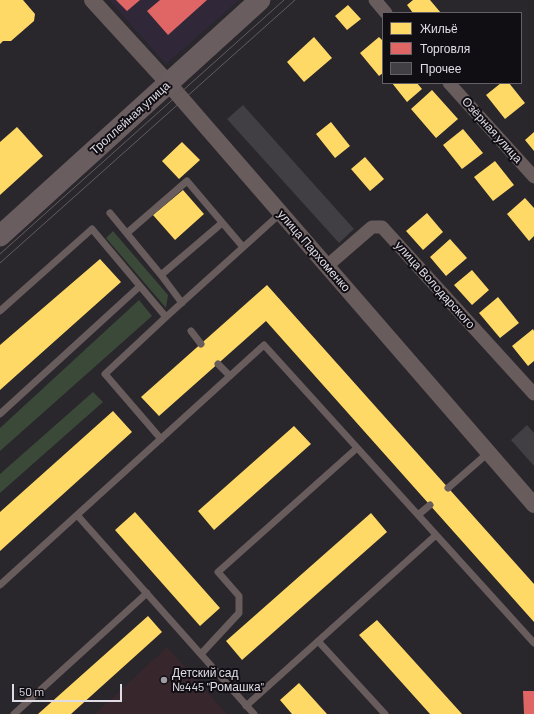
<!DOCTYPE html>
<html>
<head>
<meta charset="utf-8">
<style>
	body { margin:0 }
	#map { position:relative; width:534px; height:714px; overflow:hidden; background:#29262c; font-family:Barlow,sans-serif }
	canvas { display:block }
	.legend { position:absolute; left:382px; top:12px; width:140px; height:72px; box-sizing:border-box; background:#100d13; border:1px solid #636067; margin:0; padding:5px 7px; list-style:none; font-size:12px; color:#e0dce5 }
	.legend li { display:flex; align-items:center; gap:8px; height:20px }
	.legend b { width:20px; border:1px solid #636067 }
	.scale { position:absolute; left:12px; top:684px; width:110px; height:18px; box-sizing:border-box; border:2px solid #e0dce5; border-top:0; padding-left:5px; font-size:12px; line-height:14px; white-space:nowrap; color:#e0dce5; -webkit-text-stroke:3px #100d13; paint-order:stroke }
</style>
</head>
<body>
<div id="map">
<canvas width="534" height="714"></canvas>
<ul class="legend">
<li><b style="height:11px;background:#ffd966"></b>Жильё</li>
<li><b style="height:11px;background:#e06666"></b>Торговля</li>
<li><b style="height:11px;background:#413e44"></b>Прочее</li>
</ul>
<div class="scale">50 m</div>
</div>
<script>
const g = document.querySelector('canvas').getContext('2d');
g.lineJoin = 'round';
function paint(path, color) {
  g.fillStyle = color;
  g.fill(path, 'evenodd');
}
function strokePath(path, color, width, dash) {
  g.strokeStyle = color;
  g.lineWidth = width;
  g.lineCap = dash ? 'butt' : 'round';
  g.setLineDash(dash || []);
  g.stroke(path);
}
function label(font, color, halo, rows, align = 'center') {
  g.font = font + ' Barlow,sans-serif';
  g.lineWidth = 4;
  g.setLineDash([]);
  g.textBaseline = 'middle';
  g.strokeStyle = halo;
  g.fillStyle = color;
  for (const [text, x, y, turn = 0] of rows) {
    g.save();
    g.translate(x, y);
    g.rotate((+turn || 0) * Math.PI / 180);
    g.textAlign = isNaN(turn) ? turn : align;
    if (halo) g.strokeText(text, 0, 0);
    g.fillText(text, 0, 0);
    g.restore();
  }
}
paint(new Path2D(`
	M 109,0 L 239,0 L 166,64 Z`), '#302839');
paint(new Path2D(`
	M 167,647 L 227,714 L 95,714 Z`), '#37272d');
paint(new Path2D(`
	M 113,231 L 168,295 L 166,308 L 106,238 Z
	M 139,300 L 152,316 L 0,451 L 0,428 Z
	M 93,392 L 103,402 L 0,493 L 0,474 Z`), '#3b4938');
paint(new Path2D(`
	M 0,0 L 23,0 L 35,14 L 34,21 L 11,41 L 3,41 L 0,44 Z
	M 413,0 L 430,0 L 441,13 L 413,13 L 407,5 Z
	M 348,5 L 361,19 L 347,30 L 335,16 Z
	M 314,37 L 332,58 L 304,82 L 287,62 Z
	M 379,37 L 383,41 L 383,73 L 379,76 L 360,53 Z
	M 392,83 L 417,83 L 422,89 L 407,102 Z
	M 501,83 L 509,83 L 525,103 L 505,119 L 486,95 Z
	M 432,90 L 458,119 L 436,138 L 411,109 Z
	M 331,122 L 350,146 L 335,158 L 316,134 Z
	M 17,127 L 43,156 L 0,195 L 0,142 Z
	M 463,129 L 483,153 L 462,169 L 443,145 Z
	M 534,132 L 534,151 L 525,140 Z
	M 182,142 L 200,160 L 179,179 L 162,161 Z
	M 365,157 L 384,179 L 370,191 L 351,169 Z
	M 495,161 L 514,185 L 493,201 L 474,177 Z
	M 183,190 L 204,214 L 175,240 L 153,215 Z
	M 525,198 L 534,208 L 534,236 L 529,241 L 507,214 Z
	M 427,213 L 443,232 L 423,250 L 406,231 Z
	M 450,239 L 467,258 L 446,276 L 430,257 Z
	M 100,259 L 121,282 L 0,390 L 0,345 Z
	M 472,270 L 489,290 L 472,305 L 454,285 Z
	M 267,285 L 534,584 L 534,622 L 266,321 L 159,416 L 141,397 Z
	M 498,297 L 519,323 L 500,338 L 479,313 Z
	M 533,329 L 534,331 L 534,361 L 528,366 L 512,346 Z
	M 113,411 L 132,432 L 0,551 L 0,512 Z
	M 294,426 L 311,444 L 214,530 L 198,511 Z
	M 135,512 L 220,608 L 200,626 L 115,530 Z
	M 371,513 L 387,532 L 242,660 L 226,641 Z
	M 148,616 L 162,632 L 71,714 L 38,714 Z
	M 377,620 L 462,714 L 430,714 L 359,635 Z
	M 299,683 L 327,714 L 292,714 L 280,700 Z`), '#ffd966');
paint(new Path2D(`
	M 116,0 L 140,0 L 127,11 Z
	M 160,0 L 207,0 L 168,35 L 147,11 Z
	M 523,691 L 534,691 L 534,714 L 524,714 Z`), '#e06666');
paint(new Path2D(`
	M 243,105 L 354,229 L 339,243 L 227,119 Z
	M 527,425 L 534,433 L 534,466 L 511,440 Z`), '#413e44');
strokePath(new Path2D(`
	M 110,213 L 161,275 L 182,303
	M 127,233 L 187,181 L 243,247
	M 161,275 L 222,223
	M 0,311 L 92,229 L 166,317
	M 191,331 L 201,344
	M 218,364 L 230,376
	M 0,414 L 140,286
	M 161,439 L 105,374 L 166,317 L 281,213
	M 448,488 L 488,453
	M 77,515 L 254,714
	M 418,515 L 430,505
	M 0,585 L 264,345 L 534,643
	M 318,641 L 385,714
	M 201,654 L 239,613 L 239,596 L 218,572 L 357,448
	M 246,706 L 436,535
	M 14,714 L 147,593`), '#685c5c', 7);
strokePath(new Path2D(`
	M 375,0 L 386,13
	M 449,83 L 534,177
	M 327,266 L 372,227 L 382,227 L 534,394`), '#685c5c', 13);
strokePath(new Path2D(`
	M 92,0 L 168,83 L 534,505`), '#685c5c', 16);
strokePath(new Path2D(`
	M 0,236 L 260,0`), '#6a5d5f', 21);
strokePath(new Path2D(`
	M 0,254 L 284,0
	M 0,263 L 295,0`), '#645d5f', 1);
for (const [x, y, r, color] of [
	[164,680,4,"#a09ca4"]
]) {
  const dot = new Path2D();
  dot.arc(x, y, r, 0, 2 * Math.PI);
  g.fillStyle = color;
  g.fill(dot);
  strokePath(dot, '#100d13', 1.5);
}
label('12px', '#e0dce5', '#100d13', [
	["Троллейная улица",130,118,-42],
	["Озёрная улица",492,130,48],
	["улица Пархоменко",314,251,49],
	["улица Володарского",435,285,48]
]);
label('12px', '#e0dce5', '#100d13', [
	["Детский сад",172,673],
	["№445 \"Ромашка\"",172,687]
], 'left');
</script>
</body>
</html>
